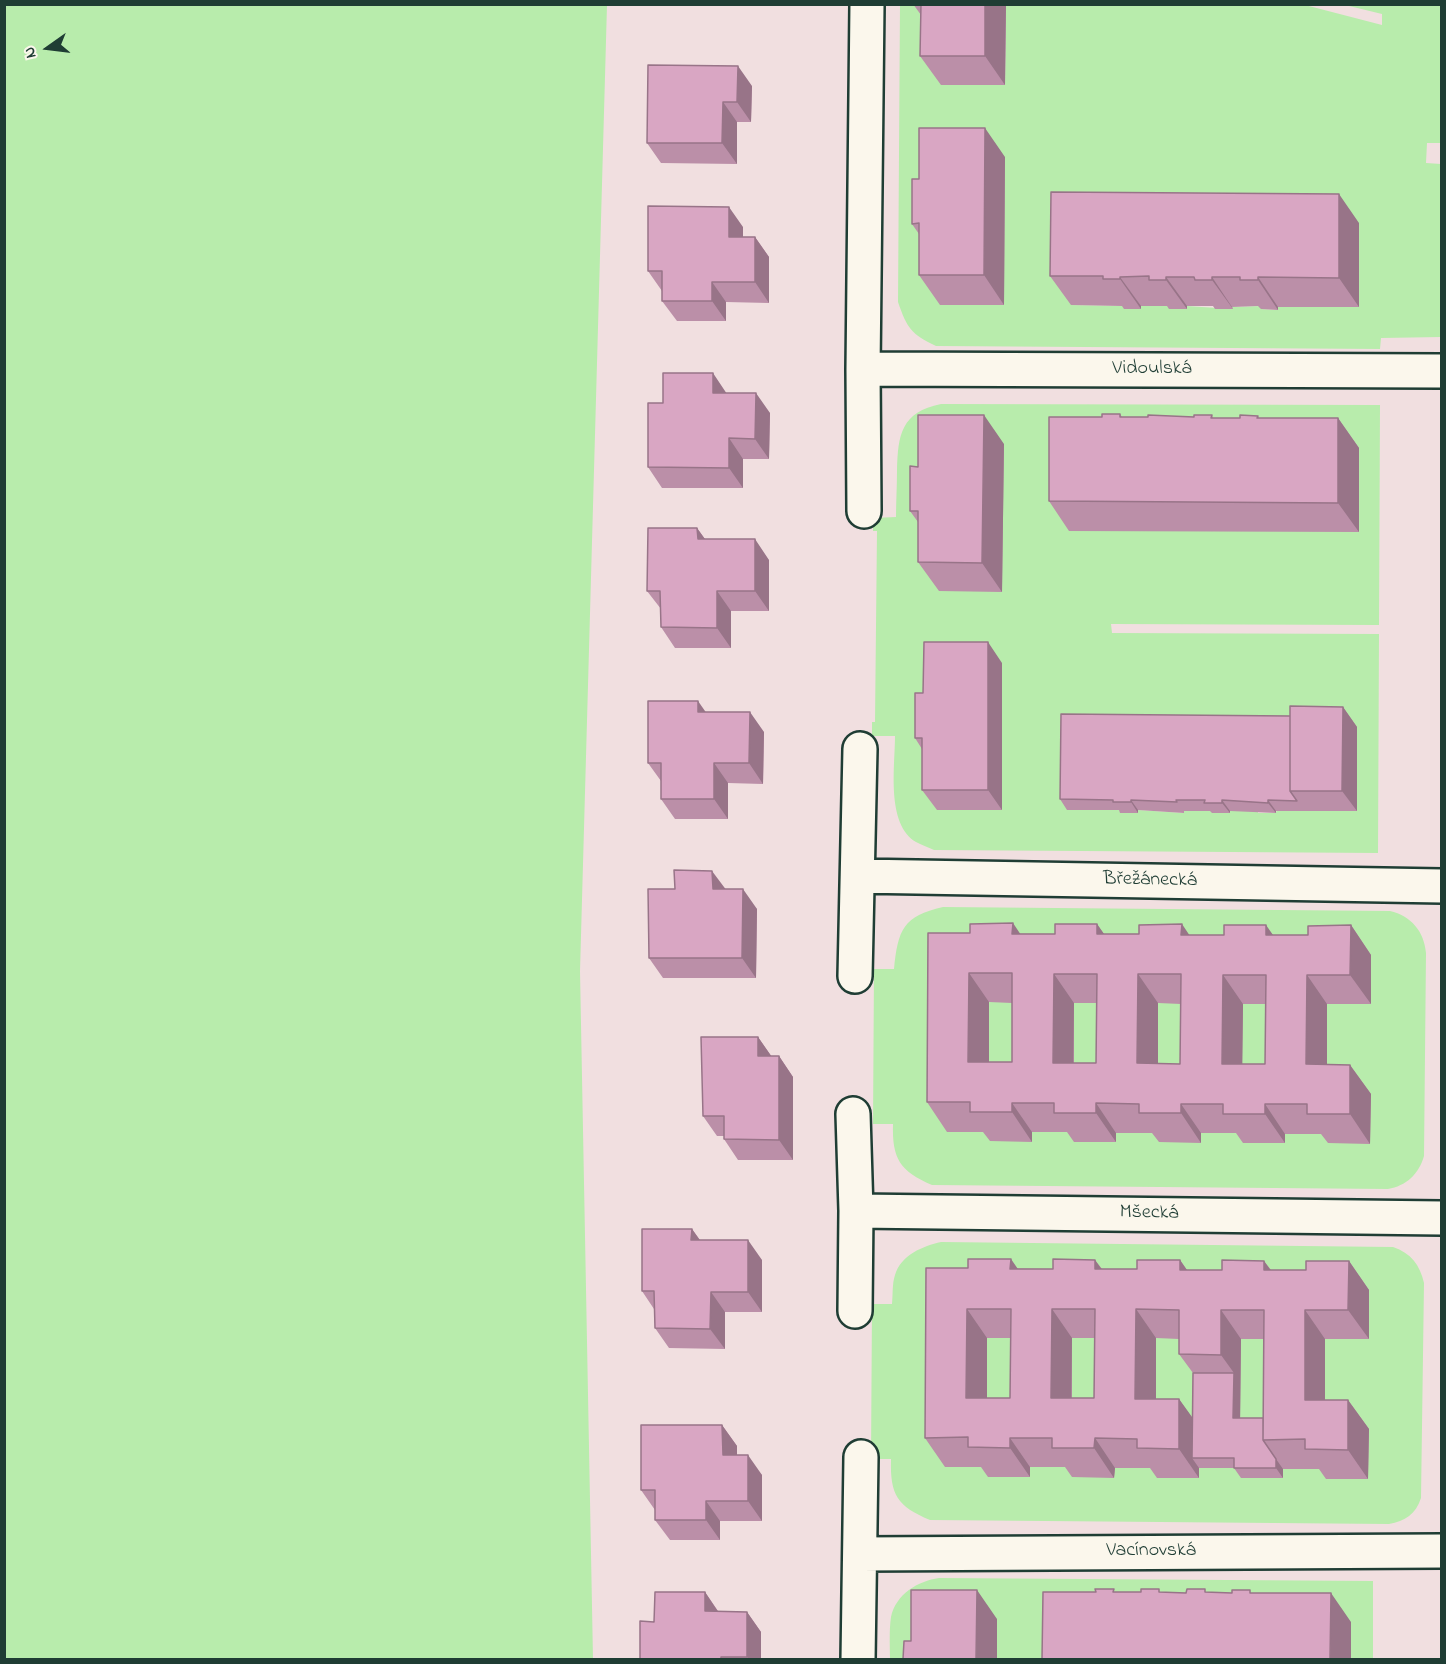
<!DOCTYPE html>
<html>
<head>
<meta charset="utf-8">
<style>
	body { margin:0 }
	#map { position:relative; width:1446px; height:1664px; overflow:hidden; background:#f1dfe0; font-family:"Indie Flower",sans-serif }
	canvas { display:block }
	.frame { position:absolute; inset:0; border:6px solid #1f3d34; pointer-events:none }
	.north { position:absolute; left:18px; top:18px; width:60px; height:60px; -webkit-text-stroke:4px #fbf7ec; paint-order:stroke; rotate:256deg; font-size:16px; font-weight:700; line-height:24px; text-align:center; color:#1f3d34 }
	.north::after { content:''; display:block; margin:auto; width:21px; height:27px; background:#1f3d34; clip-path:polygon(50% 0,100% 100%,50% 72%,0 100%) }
</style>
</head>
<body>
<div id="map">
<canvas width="1446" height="1664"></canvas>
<div class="frame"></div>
<div class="north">N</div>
</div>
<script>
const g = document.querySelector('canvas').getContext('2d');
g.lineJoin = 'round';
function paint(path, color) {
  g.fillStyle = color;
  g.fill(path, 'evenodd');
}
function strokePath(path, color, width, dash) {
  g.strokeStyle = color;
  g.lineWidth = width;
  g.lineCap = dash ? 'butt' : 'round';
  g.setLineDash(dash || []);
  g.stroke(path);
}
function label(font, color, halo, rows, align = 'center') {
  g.font = font + ' "Indie Flower",sans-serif';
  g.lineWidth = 5;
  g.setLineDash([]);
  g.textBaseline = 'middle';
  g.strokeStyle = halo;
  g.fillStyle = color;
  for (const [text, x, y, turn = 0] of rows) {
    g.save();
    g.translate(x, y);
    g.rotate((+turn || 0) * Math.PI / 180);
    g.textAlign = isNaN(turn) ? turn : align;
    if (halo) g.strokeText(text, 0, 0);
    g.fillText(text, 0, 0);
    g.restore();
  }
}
paint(new Path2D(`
	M 5,4 L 607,5 L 580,971 L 593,1659 L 5,1659 Z
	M 900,5 L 934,5 L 1005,85 L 1006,5 L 1305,5 L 1382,25 L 1382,14 L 1345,5 L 1441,5 L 1441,143 L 1427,143 L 1426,163 L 1441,164 L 1441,337 L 1381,338 L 1380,349 L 936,346 C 911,334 907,328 898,302 ZM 1359,223 L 1359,307 L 1278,307 L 1278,310 L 1261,309 L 1261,306 L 1232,307 L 1232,309 L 1187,306 L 1187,309 L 1170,309 L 1169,306 L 1141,306 L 1141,309 L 1123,306 L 1071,305 Z
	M 941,404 L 1380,405 L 1379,625 L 1111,624 L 1112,633 L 1379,634 L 1378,853 L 934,850 C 928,847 921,845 916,842 C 886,824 895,767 895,736 L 872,736 L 872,722 L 875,722 L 877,531 L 873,531 L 873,518 L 896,517 C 896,502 897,486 897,470 C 898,435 901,412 941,404 ZM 1357,727 L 1275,813 L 1258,813 L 1258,811 L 1230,811 L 1230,813 L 1212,811 L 1184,811 L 1184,813 L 1138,810 L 1138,813 L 1121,810 Z
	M 943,907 L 1390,911 C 1411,916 1424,931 1426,953 L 1424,1156 C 1419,1174 1406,1186 1388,1189 L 932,1185 C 900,1171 892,1159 893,1124 L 873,1124 L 874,969 L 894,969 C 898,930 903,916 943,907 Z
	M 941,1242 L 1393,1247 C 1411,1253 1420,1265 1424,1283 L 1421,1498 C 1416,1514 1405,1521 1389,1524 L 930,1520 C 897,1506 890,1495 891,1459 L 871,1459 L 872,1304 L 892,1304 C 893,1295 892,1284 895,1275 C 901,1255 923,1246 941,1242 Z
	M 939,1578 L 1373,1581 L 1373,1659 L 1351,1659 L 1351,1622 L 1063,1660 L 890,1660 C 890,1646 889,1630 891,1617 C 896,1594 918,1581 939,1578 Z`), '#b8ecac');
const minor = new Path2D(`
	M 863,369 L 1442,371
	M 864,511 L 863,369 L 867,4
	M 858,876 L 1442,886
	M 855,976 L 860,749
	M 853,1114 L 856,1211 L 855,1311
	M 856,1211 L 1442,1218
	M 860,1554 L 1442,1551
	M 858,1660 L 861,1457`);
strokePath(minor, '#1f3d34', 38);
strokePath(minor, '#fbf7ec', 33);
paint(new Path2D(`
	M 913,4 L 1006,4 L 1005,85 L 941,85 L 920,56 L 921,15 Z
	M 752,86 L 751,122 L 737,122 L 737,164 L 661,163 L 647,143 Z
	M 1005,157 L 1004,305 L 940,305 L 919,275 L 919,234 L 912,224 Z
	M 1359,223 L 1359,307 L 1278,307 L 1278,310 L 1261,309 L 1258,306 L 1232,307 L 1233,309 L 1215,309 L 1213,306 L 1187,306 L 1187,309 L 1169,309 L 1167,306 L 1141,306 L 1141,309 L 1124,309 L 1122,306 L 1071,305 L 1050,276 Z
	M 743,227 L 743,237 L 755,237 L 769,257 L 769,303 L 726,302 L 726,321 L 677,321 L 662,301 L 662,291 L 648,271 Z
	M 726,393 L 770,413 L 769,459 L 743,459 L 743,488 L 662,488 L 648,467 L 663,403 Z
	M 1120,414 L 1122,417 L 1194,417 L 1212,415 L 1213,418 L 1240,418 L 1258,416 L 1259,418 L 1338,418 L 1359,448 L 1359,532 L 1069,531 L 1049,501 L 1102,417 Z
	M 1004,444 L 1002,592 L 939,591 L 918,562 L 918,522 L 910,511 L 918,467 Z
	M 697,528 L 705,539 L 769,560 L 769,611 L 731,611 L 731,648 L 675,648 L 661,627 L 661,609 L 647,591 Z
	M 1002,663 L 1002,810 L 937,810 L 922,790 L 922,749 L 915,738 L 923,693 Z
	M 1343,707 L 1357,727 L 1357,811 L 1276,811 L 1276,813 L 1230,811 L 1230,813 L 1212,813 L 1210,811 L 1184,811 L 1184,813 L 1138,810 L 1138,813 L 1120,813 L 1119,810 L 1067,810 L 1060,799 L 1290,716 Z
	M 705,712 L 764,732 L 763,784 L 728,783 L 728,819 L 675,819 L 661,799 L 661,781 L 648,763 Z
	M 725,889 L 757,909 L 756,978 L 663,978 L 649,958 Z
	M 1097,924 L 1104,934 L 1189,935 L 1308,935 L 1351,925 L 1371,955 L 1371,1004 L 1327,1004 L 1327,1065 L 1350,1065 L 1371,1094 L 1370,1144 L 1328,1143 L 1321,1134 L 1285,1134 L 1285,1143 L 1243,1143 L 1236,1133 L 1201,1133 L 1201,1143 L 1159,1142 L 1152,1133 L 1116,1133 L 1116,1142 L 1074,1142 L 1067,1132 L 1032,1132 L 1032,1142 L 990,1141 L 983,1132 L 947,1132 L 927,1102 L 928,933 L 1055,934 ZM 989,1002 L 1012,1003 L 1012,1062 L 989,1062 ZM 1074,1003 L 1096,1003 L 1096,1063 L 1074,1063 ZM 1158,1003 L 1181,1004 L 1180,1064 L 1158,1064 ZM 1243,1004 L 1265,1004 L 1265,1064 L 1242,1064 Z
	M 758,1037 L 771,1056 L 779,1056 L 793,1077 L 793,1160 L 738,1160 L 724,1139 L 724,1136 L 717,1136 L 703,1116 Z
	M 692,1229 L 700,1240 L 762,1260 L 762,1312 L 725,1312 L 725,1349 L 669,1348 L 655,1328 L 654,1309 L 642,1291 Z
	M 1095,1260 L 1102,1269 L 1137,1269 L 1180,1260 L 1187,1270 L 1222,1270 L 1264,1261 L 1271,1270 L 1306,1270 L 1349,1261 L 1369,1290 L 1369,1339 L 1325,1339 L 1325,1400 L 1348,1400 L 1369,1429 L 1368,1479 L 1326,1479 L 1319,1469 L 1283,1469 L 1283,1478 L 1241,1478 L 1234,1468 L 1199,1468 L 1199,1478 L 1157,1478 L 1150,1468 L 1115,1468 L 1114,1478 L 1072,1477 L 1065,1467 L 1030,1467 L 1030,1477 L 988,1477 L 981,1467 L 945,1467 L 925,1438 L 968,1268 L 1053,1269 ZM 987,1338 L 1010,1338 L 1010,1398 L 987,1398 ZM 1072,1338 L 1094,1338 L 1094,1398 L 1072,1398 ZM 1156,1338 L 1179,1339 L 1179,1354 L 1193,1373 L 1192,1418 L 1179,1399 L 1156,1399 ZM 1241,1339 L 1263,1339 L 1263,1418 L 1240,1418 Z
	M 722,1425 L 737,1446 L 737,1455 L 762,1475 L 762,1521 L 720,1521 L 720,1540 L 670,1540 L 655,1520 L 655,1510 L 641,1490 Z
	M 705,1592 L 718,1611 L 747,1612 L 761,1632 L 761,1659 L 640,1659 L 654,1622 Z`), '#bb8fa8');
paint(new Path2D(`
	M 985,4 L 1006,4 L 1005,85 L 985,56 Z
	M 738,66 L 752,86 L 751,122 L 737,102 Z
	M 723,102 L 737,122 L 737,164 L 722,143 Z
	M 985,128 L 1005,157 L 1004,305 L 984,275 Z
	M 1339,194 L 1359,223 L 1359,307 L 1339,278 Z
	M 729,207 L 743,227 L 743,257 L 729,237 Z
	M 755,237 L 769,257 L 769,303 L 755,282 Z
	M 1120,277 L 1141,306 L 1141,309 L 1120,279 Z
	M 1166,277 L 1187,306 L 1187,309 L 1166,280 Z
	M 1212,277 L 1232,307 L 1233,309 L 1212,280 Z
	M 1258,277 L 1278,307 L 1278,310 L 1258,280 Z
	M 712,282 L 726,302 L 726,321 L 712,301 Z
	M 713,373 L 727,394 L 713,393 Z
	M 756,393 L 770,413 L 769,459 L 755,439 Z
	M 984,415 L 1004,444 L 1002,592 L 982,563 Z
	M 1338,418 L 1359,448 L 1359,532 L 1338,503 Z
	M 729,438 L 743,459 L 743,488 L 729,468 Z
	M 697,528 L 712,549 L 698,539 Z
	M 755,539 L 769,560 L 769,611 L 755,591 Z
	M 717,591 L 731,611 L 731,648 L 717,628 Z
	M 988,642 L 1002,663 L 1002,810 L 988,790 Z
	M 698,701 L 712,721 L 698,712 Z
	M 1343,707 L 1357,727 L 1357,811 L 1342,791 Z
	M 750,712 L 764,732 L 763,784 L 749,763 Z
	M 714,763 L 728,783 L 728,819 L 714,799 Z
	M 1131,800 L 1138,810 L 1138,813 L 1131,802 Z
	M 1222,800 L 1230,811 L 1230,813 L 1222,803 Z
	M 1268,800 L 1276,811 L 1276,813 L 1268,803 Z
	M 712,871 L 727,891 L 713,889 Z
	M 743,889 L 757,909 L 756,978 L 742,958 Z
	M 1013,923 L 1033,953 L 1012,934 Z
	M 1097,924 L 1118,954 L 1097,934 Z
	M 1182,924 L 1202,954 L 1181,935 Z
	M 1266,925 L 1287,955 L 1266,935 Z
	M 1351,925 L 1371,955 L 1371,1004 L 1350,975 Z
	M 969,973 L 989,1002 L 989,1092 L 968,1062 Z
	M 1054,974 L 1074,1003 L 1073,1093 L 1053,1063 Z
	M 1138,974 L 1158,1003 L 1158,1093 L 1137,1063 Z
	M 1223,975 L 1243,1004 L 1242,1094 L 1222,1064 Z
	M 1307,975 L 1327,1004 L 1327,1094 L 1306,1064 Z
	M 758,1037 L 772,1057 L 758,1056 Z
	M 779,1056 L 793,1077 L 793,1160 L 779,1140 Z
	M 1350,1065 L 1371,1094 L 1370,1144 L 1350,1114 Z
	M 1012,1103 L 1032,1132 L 1032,1142 L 1012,1112 Z
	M 1096,1103 L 1116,1133 L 1116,1142 L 1096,1113 Z
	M 1181,1104 L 1201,1133 L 1201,1143 L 1181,1113 Z
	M 1265,1104 L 1285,1134 L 1285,1143 L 1265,1114 Z
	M 692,1229 L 706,1249 L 691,1240 Z
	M 748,1240 L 762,1260 L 762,1312 L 748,1292 Z
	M 1011,1259 L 1031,1288 L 1010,1269 Z
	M 1095,1260 L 1116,1289 L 1095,1269 Z
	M 1180,1260 L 1200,1289 L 1180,1270 Z
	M 1264,1261 L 1285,1290 L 1264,1270 Z
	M 1349,1261 L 1369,1290 L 1369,1339 L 1348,1310 Z
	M 711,1292 L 725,1312 L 725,1349 L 710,1329 Z
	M 967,1309 L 987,1338 L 987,1427 L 966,1398 Z
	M 1052,1309 L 1072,1338 L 1071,1428 L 1051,1398 Z
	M 1136,1309 L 1156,1338 L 1156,1428 L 1135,1399 Z
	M 1221,1310 L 1241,1339 L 1240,1429 L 1233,1418 L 1234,1373 L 1221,1355 Z
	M 1305,1310 L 1325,1339 L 1325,1429 L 1305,1400 Z
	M 1179,1399 L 1200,1428 L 1192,1458 L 1199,1468 L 1199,1478 L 1179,1449 Z
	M 1348,1400 L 1369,1429 L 1368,1479 L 1348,1450 Z
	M 722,1425 L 737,1446 L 737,1475 L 723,1455 Z
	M 1010,1438 L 1030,1467 L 1030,1477 L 1010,1448 Z
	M 1095,1438 L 1115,1468 L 1114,1478 L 1094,1448 Z
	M 748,1455 L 762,1475 L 762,1521 L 748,1501 Z
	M 1276,1459 L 1283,1469 L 1283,1478 L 1276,1468 Z
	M 706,1501 L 720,1521 L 720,1540 L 706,1520 Z
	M 977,1590 L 997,1619 L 997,1659 L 976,1659 Z
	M 705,1592 L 719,1613 L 705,1611 Z
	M 1331,1593 L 1351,1622 L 1351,1659 L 1330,1659 Z
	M 747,1612 L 761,1632 L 761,1659 L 749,1659 L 747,1657 Z`), '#987488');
const building = new Path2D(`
	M 921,4 L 985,4 L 985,56 L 920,56 Z
	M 648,65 L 738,66 L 737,102 L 723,102 L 722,143 L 647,143 Z
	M 919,128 L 985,128 L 984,275 L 919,275 L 919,223 L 912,224 L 912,179 L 919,179 Z
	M 1051,192 L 1339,194 L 1339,278 L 1258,277 L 1258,280 L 1240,280 L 1240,277 L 1212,277 L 1212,280 L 1195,280 L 1194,277 L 1166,277 L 1166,280 L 1149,280 L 1149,276 L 1120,277 L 1120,279 L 1103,279 L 1103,276 L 1050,276 Z
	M 648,206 L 729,207 L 729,237 L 755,237 L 755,282 L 712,282 L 712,301 L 662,301 L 662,271 L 648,271 Z
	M 663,373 L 713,373 L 713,393 L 756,393 L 755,439 L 729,438 L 729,468 L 648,467 L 648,403 L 663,403 Z
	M 1102,414 L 1120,414 L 1120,417 L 1148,417 L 1148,415 L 1194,417 L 1194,415 L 1212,415 L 1211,418 L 1240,418 L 1240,415 L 1258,416 L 1257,418 L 1338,418 L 1338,503 L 1049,501 L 1049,417 L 1102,417 Z
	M 918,415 L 984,415 L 982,563 L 918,562 L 918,511 L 910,511 L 910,466 L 918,467 Z
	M 648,528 L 697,528 L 698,539 L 755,539 L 755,591 L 717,591 L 717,628 L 661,627 L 660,591 L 647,591 Z
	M 924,642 L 988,642 L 988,790 L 922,790 L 922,738 L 915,738 L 915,693 L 923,693 Z
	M 648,701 L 698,701 L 698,712 L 750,712 L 749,763 L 714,763 L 714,799 L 661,799 L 661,763 L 648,763 Z
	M 1290,706 L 1343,707 L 1342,791 L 1290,791 Z
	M 1061,714 L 1290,716 L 1290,791 L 1297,801 L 1268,800 L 1268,803 L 1222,800 L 1222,803 L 1204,803 L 1205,800 L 1176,800 L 1177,802 L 1131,800 L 1131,802 L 1113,802 L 1113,800 L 1060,799 Z
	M 674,870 L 712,871 L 713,889 L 743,889 L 742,958 L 649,958 L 648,889 L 675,889 Z
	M 1013,923 L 1012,934 L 1055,934 L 1055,924 L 1097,924 L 1097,934 L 1139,934 L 1139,925 L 1182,924 L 1181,935 L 1224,935 L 1224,925 L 1266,925 L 1266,935 L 1308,935 L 1308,926 L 1351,925 L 1350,975 L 1307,975 L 1306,1064 L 1350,1065 L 1350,1114 L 1307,1114 L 1307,1104 L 1265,1104 L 1265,1114 L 1223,1114 L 1223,1104 L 1181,1104 L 1181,1113 L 1139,1113 L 1139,1104 L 1096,1103 L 1096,1113 L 1054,1113 L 1054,1103 L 1012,1103 L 1012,1112 L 970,1112 L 970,1102 L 927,1102 L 928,933 L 970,933 L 970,924 ZM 969,973 L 1012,973 L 1012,1062 L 968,1062 ZM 1054,974 L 1097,974 L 1096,1063 L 1053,1063 ZM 1138,974 L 1181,974 L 1180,1064 L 1137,1063 ZM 1223,975 L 1266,975 L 1265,1064 L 1222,1064 Z
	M 701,1037 L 758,1037 L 758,1056 L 779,1056 L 779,1140 L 724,1139 L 724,1116 L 703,1116 Z
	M 642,1229 L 692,1229 L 691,1240 L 748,1240 L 748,1292 L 711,1292 L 710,1329 L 655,1328 L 654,1291 L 642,1291 Z
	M 968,1259 L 1011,1259 L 1010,1269 L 1053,1269 L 1053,1259 L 1095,1260 L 1095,1269 L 1137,1269 L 1137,1260 L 1180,1260 L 1180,1270 L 1222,1270 L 1222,1260 L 1264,1261 L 1264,1270 L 1306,1270 L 1306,1261 L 1349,1261 L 1348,1310 L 1305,1310 L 1305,1400 L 1348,1400 L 1348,1450 L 1305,1449 L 1305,1439 L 1263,1440 L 1264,1310 L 1221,1310 L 1221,1355 L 1179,1354 L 1179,1310 L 1136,1309 L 1135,1399 L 1179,1399 L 1179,1449 L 1137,1448 L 1137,1439 L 1095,1438 L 1094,1448 L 1052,1448 L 1052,1438 L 1010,1438 L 1010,1448 L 968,1447 L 968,1437 L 925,1438 L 926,1268 L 968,1268 ZM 967,1309 L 1011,1309 L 1010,1398 L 966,1398 ZM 1052,1309 L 1095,1309 L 1094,1398 L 1051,1398 Z
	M 1193,1373 L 1234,1373 L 1233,1418 L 1263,1418 L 1263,1440 L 1276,1459 L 1276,1468 L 1234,1468 L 1234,1458 L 1192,1458 Z
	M 641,1425 L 722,1425 L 723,1455 L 748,1455 L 748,1501 L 706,1501 L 706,1520 L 655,1520 L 655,1490 L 641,1490 Z
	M 1095,1589 L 1114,1589 L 1113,1592 L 1141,1592 L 1141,1589 L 1159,1589 L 1159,1592 L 1186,1593 L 1187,1589 L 1205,1589 L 1205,1592 L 1232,1593 L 1232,1590 L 1250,1590 L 1250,1593 L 1331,1593 L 1330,1659 L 1042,1659 L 1043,1592 L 1096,1592 Z
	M 911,1590 L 977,1590 L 976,1659 L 903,1659 L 904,1641 L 911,1641 Z
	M 655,1592 L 705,1592 L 705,1611 L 747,1612 L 747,1657 L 721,1657 L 721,1659 L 640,1659 L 640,1621 L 654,1622 Z`);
paint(building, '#d9a6c3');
strokePath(building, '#987488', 1.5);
label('20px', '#1f3d34', '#fbf7ec', [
	["Vidoulská",1152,370],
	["Břežánecká",1150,881,1],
	["Mšecká",1149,1214,1],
	["Vacínovská",1151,1552]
]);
</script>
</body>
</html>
